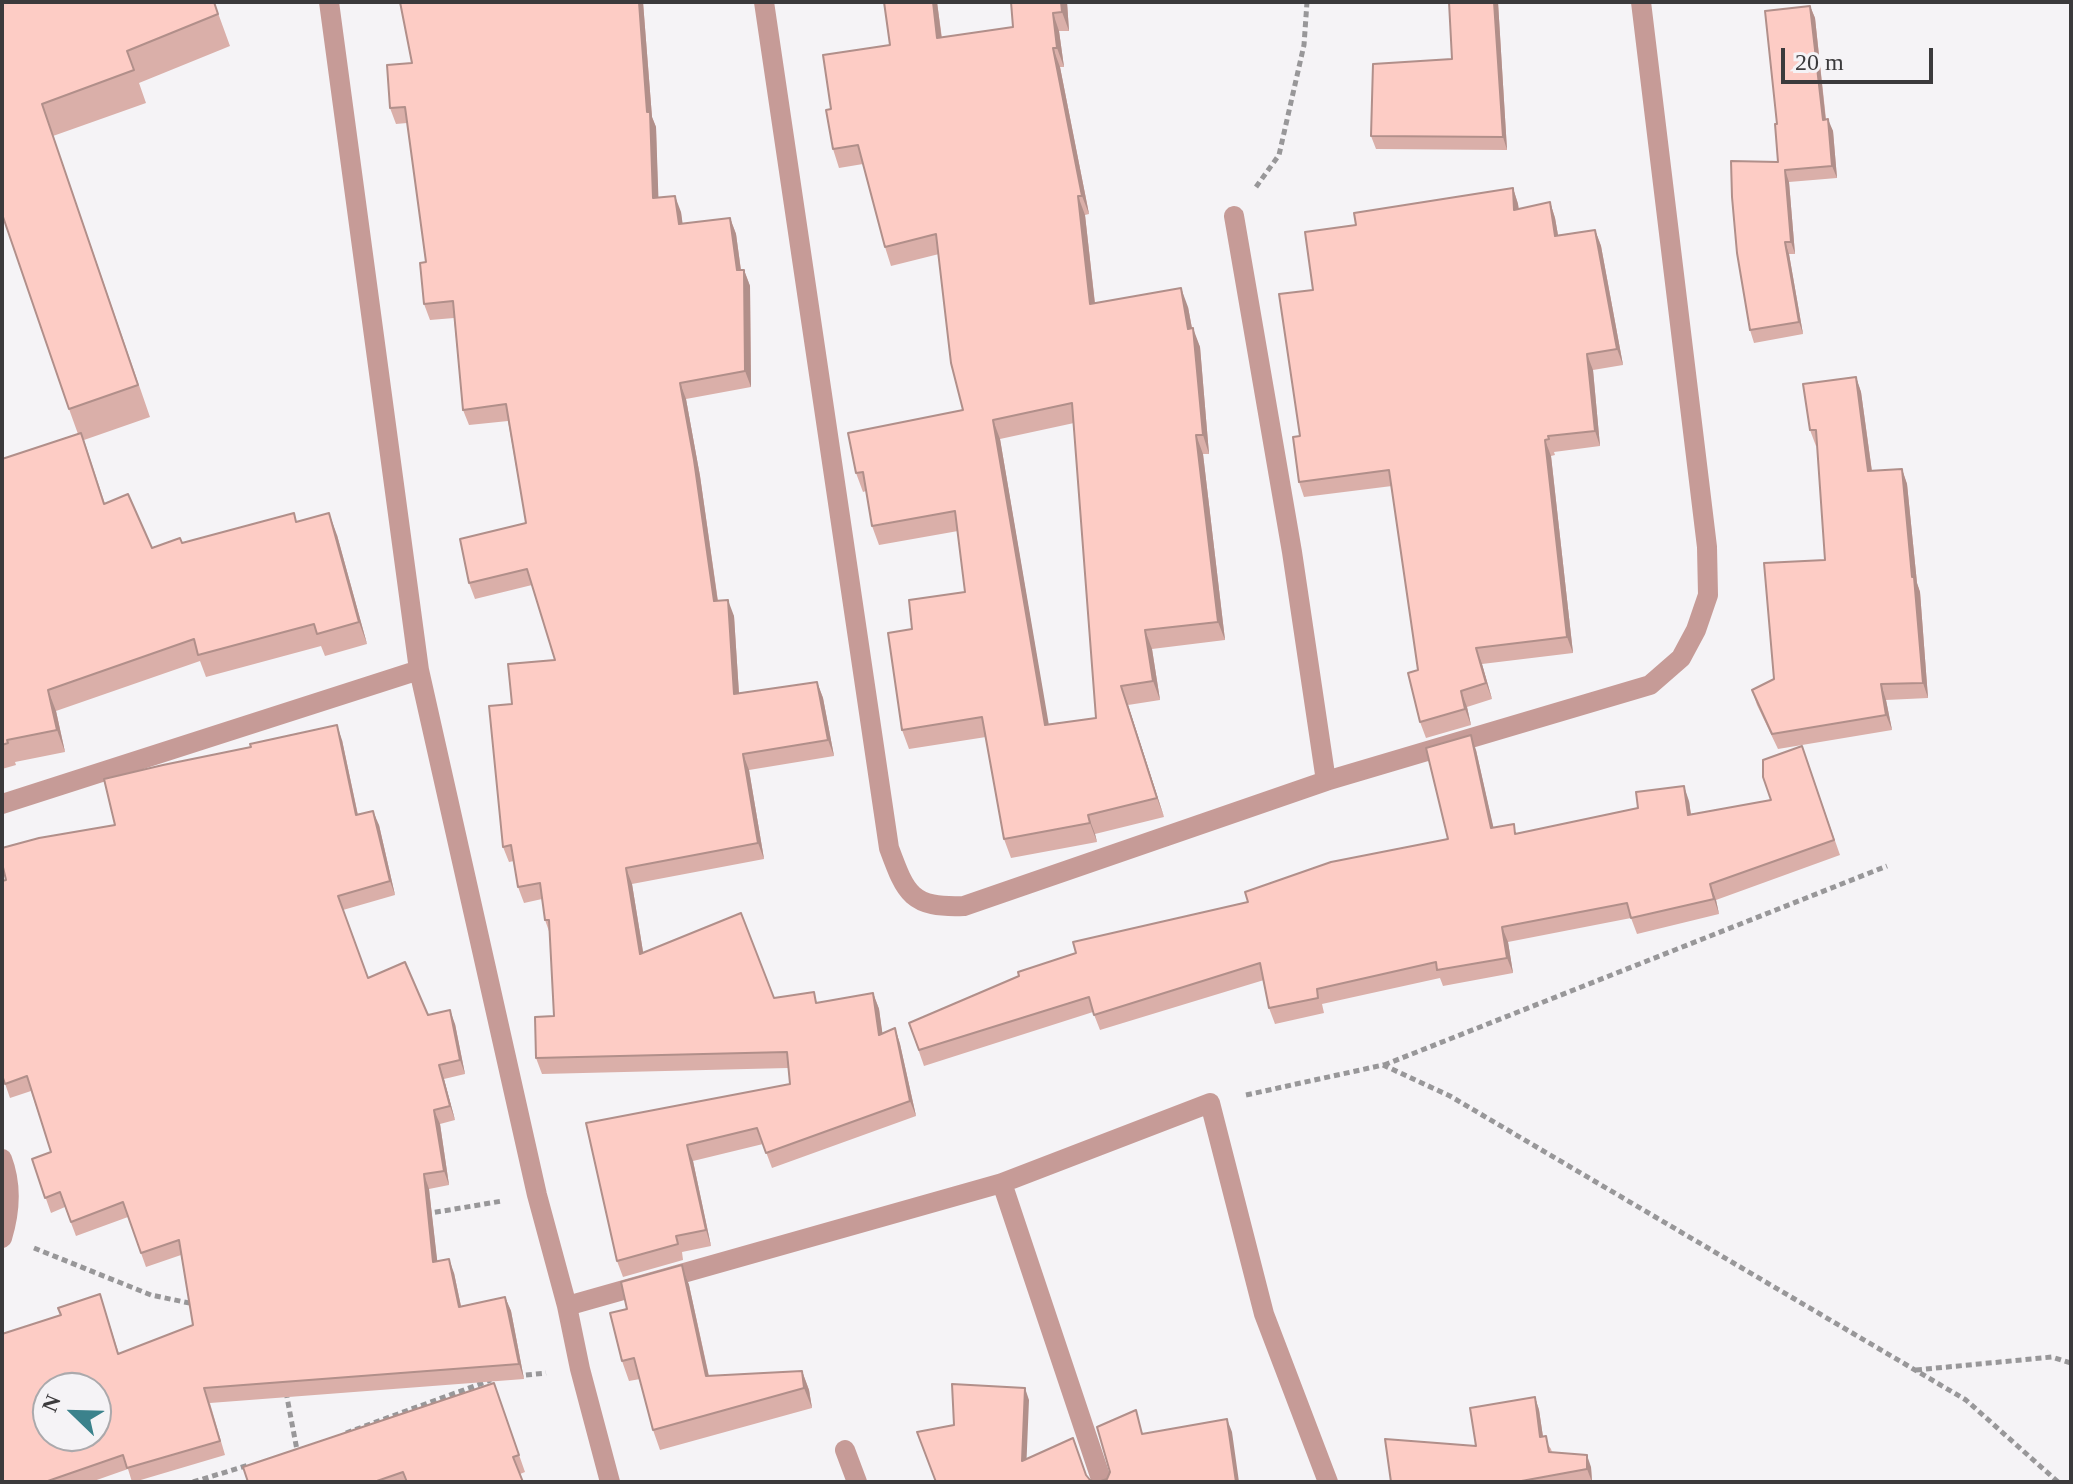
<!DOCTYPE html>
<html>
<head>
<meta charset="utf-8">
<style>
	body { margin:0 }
	#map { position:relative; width:2073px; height:1484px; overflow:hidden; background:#f5f3f6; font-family:"Times New Roman",serif }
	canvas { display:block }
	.frame { position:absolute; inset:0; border:4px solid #3b3a3c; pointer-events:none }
	.north { position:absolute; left:32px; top:1372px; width:80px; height:80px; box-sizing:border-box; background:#f5f3f6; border:2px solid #aba9ac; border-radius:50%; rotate:293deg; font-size:22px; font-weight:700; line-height:32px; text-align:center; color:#3b3a3c }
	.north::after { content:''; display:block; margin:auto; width:28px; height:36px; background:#3b828c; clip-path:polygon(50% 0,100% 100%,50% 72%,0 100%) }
	.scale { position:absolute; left:1781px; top:48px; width:152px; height:36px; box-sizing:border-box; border:4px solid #3b3a3c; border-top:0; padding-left:10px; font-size:24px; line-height:28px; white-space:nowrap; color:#3b3a3c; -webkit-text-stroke:6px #f5f3f6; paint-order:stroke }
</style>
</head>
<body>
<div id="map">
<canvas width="2073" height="1484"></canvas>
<div class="frame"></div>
<div class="north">N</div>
<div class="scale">20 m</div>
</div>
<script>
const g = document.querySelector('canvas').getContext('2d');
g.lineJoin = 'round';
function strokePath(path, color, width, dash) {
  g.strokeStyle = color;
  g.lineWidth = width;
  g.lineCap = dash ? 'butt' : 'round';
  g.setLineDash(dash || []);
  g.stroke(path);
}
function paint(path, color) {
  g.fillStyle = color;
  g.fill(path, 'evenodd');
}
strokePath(new Path2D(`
	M 1256,187 L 1279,155 L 1304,45 L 1307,2
	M 1384,1065 L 1887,866
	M 1246,1095 L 1383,1065 L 1450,1096 L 1966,1400 L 2058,1482
	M 425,1214 L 502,1201
	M 34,1248 L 151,1295 L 194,1304
	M 1916,1370 L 2052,1357 L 2071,1363
	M 516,1376 L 546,1373
	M 286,1392 L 297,1450
	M 346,1433 L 491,1380
	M 193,1482 L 249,1465`), '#989799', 5, [6, 4]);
strokePath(new Path2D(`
	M 329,2 L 419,670 L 537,1195 L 567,1306 L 580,1369 L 610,1482
	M 764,2 L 889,848 C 906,894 911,908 964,906 L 1326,781 L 1650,685 L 1681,658 L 1696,630 L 1708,595 L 1707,547 L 1641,2
	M 1234,216 L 1292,552 L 1326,781
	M 2,804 L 419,670
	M 2,1159 C 12,1185 10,1212 2,1238
	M 1002,1183 L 1102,1482
	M 567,1306 L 1002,1183 L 1210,1103 L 1264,1314 L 1328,1482
	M 845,1450 L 857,1482`), '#c69b97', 20);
paint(new Path2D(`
	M 2,2 L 214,2 L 230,46 L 139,83 L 146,103 L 53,136 L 150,417 L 84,440 L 105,504 L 152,548 L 297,522 L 337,535 L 367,644 L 325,656 L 321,646 L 206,677 L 200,661 L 56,711 L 65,752 L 15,762 L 16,765 L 2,769 L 2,459 L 78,434 L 69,409 Z
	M 400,2 L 643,2 L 652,117 L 656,127 L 658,198 L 681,212 L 682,224 L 730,218 L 736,234 L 741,270 L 744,270 L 750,286 L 751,387 L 686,399 L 700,476 L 718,601 L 734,616 L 739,693 L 817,682 L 823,698 L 834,756 L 749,770 L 764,859 L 632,884 L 643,952 L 774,998 L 818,1003 L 873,993 L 879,1009 L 882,1033 L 895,1028 L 900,1044 L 916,1116 L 772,1168 L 763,1144 L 693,1161 L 711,1246 L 682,1252 L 683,1260 L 623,1277 L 617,1261 L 586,1123 L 790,1084 L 788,1068 L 542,1074 L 536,1058 L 554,1016 L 550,934 L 545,920 L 542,899 L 524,903 L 518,887 L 514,861 L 509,862 L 503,847 L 512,704 L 555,660 L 532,585 L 475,599 L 469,583 L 526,523 L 508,421 L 469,425 L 463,410 L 454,318 L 430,320 L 424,304 L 426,262 L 407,123 L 396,124 L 390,108 L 412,63 Z
	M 884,2 L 937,2 L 942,38 L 1013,27 L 1011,2 L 1067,2 L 1069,31 L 1059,31 L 1064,67 L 1060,67 L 1089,214 L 1085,215 L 1095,303 L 1188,307 L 1192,328 L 1200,347 L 1209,454 L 1203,454 L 1225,640 L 1152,649 L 1160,700 L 1128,705 L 1164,817 L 1095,834 L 1097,842 L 1011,858 L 1004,839 L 986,737 L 909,749 L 902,730 L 912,629 L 965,592 L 958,531 L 879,545 L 872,526 L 866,491 L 863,492 L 856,473 L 963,410 L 939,254 L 891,266 L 885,247 L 863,164 L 839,168 L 833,149 L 831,109 L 890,45 ZM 1074,423 L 1096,718 L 1048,724 L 1000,439 Z
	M 1498,2 L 1507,150 L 1376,149 L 1371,136 L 1452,59 Z
	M 1810,6 L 1815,18 L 1826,119 L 1833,131 L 1837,178 L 1789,182 L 1795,254 L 1789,254 L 1803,334 L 1754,343 L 1750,330 L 1778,162 L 1777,124 Z
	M 1513,188 L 1518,204 L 1519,209 L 1550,202 L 1555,218 L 1558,235 L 1595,230 L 1601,246 L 1623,365 L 1593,370 L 1600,446 L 1554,452 L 1555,455 L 1551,456 L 1573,653 L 1482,664 L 1492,699 L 1467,707 L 1471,725 L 1426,738 L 1420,722 L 1418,670 L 1392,486 L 1304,497 L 1299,482 L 1300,436 L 1313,290 L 1356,225 Z
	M 1856,377 L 1861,392 L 1872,471 L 1902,469 L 1907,484 L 1917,583 L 1920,592 L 1928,698 L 1886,700 L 1892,730 L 1778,749 L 1757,705 L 1752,690 L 1774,679 L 1825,560 L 1817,446 L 1816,446 L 1810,430 Z
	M 342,740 L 358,815 L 379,825 L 395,895 L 343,910 L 368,978 L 428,1015 L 455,1024 L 465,1074 L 444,1079 L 455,1120 L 440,1124 L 449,1185 L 429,1189 L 437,1261 L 454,1273 L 461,1306 L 505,1297 L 511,1311 L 524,1379 L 210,1403 L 225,1455 L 134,1482 L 132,1482 L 128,1469 L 91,1482 L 2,1482 L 61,1315 L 100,1294 L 119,1354 L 193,1325 L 181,1255 L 146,1267 L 128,1217 L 76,1236 L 65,1207 L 51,1213 L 32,1159 L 51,1152 L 31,1091 L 10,1098 L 2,1075 L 6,880 L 115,825 Z
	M 1802,746 L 1840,855 L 1716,900 L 1719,914 L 1637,934 L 1631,918 L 1508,942 L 1513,973 L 1443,986 L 1440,978 L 1322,1004 L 1324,1013 L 1275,1024 L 1269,1008 L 1264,980 L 1100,1030 L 1093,1012 L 924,1066 L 909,1023 L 1248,902 L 1448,839 L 1476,750 L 1493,827 L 1517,833 L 1689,801 L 1691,814 L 1771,800 Z
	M 682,1265 L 689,1285 L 709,1376 L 802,1371 L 809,1390 L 812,1408 L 660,1450 L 653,1430 L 640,1379 L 629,1381 L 622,1361 L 627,1309 Z
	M 494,1383 L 525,1472 L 520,1474 L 523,1482 L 248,1482 Z
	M 1535,1397 L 1539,1410 L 1543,1437 L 1551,1449 L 1552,1452 L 1591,1467 L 1592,1482 L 1391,1482 L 1476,1446 Z`), '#daafa9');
paint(new Path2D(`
	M 639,2 L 643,2 L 652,117 L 656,127 L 659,214 L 653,198 Z
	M 933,2 L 937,2 L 944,57 L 937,38 Z
	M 1061,2 L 1067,2 L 1069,31 L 1062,12 Z
	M 1494,2 L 1498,2 L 1507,150 L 1503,137 Z
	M 1810,6 L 1815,18 L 1827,132 L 1823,120 Z
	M 1053,13 L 1059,31 L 1064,67 L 1057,48 Z
	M 1053,48 L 1060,67 L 1089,214 L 1082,196 Z
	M 1828,119 L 1833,131 L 1837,178 L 1832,166 Z
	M 1785,170 L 1789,182 L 1795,254 L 1791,242 Z
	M 1513,188 L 1518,204 L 1520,226 L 1514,210 Z
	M 675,196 L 681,212 L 685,240 L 679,224 Z
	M 1078,196 L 1085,215 L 1097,323 L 1090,304 Z
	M 1550,202 L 1555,218 L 1561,252 L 1555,236 Z
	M 730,218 L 736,234 L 743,286 L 737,270 Z
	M 1595,230 L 1601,246 L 1623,365 L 1617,349 Z
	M 1785,242 L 1789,254 L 1803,334 L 1799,322 Z
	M 744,270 L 750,286 L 751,387 L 745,371 Z
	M 1181,288 L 1188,307 L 1195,345 L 1193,328 L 1200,347 L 1209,454 L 1203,435 L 1188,329 Z
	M 1587,354 L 1593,370 L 1600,446 L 1595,431 Z
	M 1856,377 L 1861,392 L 1874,487 L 1868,471 Z
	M 680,383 L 686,399 L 700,476 L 720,617 L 714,601 Z
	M 993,420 L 1000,439 L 1052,743 L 1045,725 Z
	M 1196,435 L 1203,454 L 1225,640 L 1218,622 Z
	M 1545,440 L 1551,456 L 1573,653 L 1567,637 Z
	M 1902,469 L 1907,484 L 1917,583 L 1920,592 L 1928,698 L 1923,683 Z
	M 329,513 L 337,535 L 367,644 L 359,622 Z
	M 728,600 L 734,616 L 740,710 L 734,694 Z
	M 1145,630 L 1152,649 L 1160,700 L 1153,681 Z
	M 1476,648 L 1482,664 L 1492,699 L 1486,683 Z
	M 817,682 L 823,698 L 834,756 L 828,740 Z
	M 1881,684 L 1886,700 L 1892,730 L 1886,715 Z
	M 1121,686 L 1128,705 L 1164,817 L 1157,798 Z
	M 48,690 L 56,711 L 65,752 L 57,730 Z
	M 1461,691 L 1467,707 L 1471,725 L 1465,709 Z
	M 337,725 L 342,740 L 361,830 L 356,815 Z
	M 1471,735 L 1476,750 L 1497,843 L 1491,828 Z
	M 743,754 L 749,770 L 764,859 L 758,843 Z
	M 1684,786 L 1689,801 L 1693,830 L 1688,815 Z
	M 373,811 L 379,825 L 395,895 L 390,881 Z
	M 1088,815 L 1095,834 L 1097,842 L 1090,823 Z
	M 626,868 L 632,884 L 646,970 L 640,954 Z
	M 1710,884 L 1716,900 L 1719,914 L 1714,899 Z
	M 1502,927 L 1508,942 L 1513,973 L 1507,958 Z
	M 873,993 L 879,1009 L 885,1051 L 879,1035 Z
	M 450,1010 L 455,1024 L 465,1074 L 460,1060 Z
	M 895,1028 L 900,1044 L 916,1116 L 910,1101 Z
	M 439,1065 L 444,1079 L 455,1120 L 450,1106 Z
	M 434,1110 L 440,1124 L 449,1185 L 444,1171 Z
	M 687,1145 L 693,1161 L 711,1246 L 706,1230 Z
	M 424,1174 L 429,1189 L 439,1276 L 433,1262 Z
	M 449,1259 L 454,1273 L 464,1321 L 459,1307 Z
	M 682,1265 L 689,1285 L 713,1396 L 706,1376 Z
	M 505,1297 L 511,1311 L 524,1379 L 519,1364 Z
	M 802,1371 L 809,1390 L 812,1408 L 804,1388 Z
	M 1025,1388 L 1029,1400 L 1026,1473 L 1022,1461 Z
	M 1535,1397 L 1539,1410 L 1545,1450 L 1540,1437 Z
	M 1227,1419 L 1232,1432 L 1239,1482 L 1236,1482 Z
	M 1587,1455 L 1591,1467 L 1592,1482 L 1587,1469 Z`), '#b18f8a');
const building = new Path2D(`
	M 2,2 L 214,2 L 218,14 L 127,51 L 134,70 L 42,104 L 138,385 L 69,409 L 2,214 Z
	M 400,2 L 639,2 L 647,112 L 650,112 L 653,198 L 675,196 L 679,224 L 730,218 L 737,270 L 744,270 L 745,371 L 680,383 L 694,460 L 714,601 L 728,600 L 734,694 L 817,682 L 828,740 L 743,754 L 758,843 L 626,868 L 640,954 L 741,913 L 774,998 L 814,992 L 816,1003 L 873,993 L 879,1035 L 895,1028 L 910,1101 L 766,1153 L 757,1128 L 687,1145 L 706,1230 L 676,1236 L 678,1244 L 617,1261 L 586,1123 L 790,1084 L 787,1052 L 536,1058 L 535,1017 L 554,1016 L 549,920 L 545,920 L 540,883 L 518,887 L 511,845 L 503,847 L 489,706 L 512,704 L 508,664 L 555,660 L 527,569 L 469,583 L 460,539 L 526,523 L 506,404 L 463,410 L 453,301 L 424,304 L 420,263 L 426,262 L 405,107 L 390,108 L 387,65 L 412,63 Z
	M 884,2 L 933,2 L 937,38 L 1013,27 L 1011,2 L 1061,2 L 1062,12 L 1053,13 L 1057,48 L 1053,48 L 1082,196 L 1078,196 L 1090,304 L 1181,288 L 1188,329 L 1193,328 L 1203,435 L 1196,435 L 1218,622 L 1145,630 L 1153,681 L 1121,686 L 1157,798 L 1088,815 L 1090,823 L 1004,839 L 982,717 L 902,730 L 888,633 L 912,629 L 909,600 L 965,592 L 955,511 L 872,526 L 863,472 L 856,473 L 848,433 L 963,410 L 951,363 L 936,234 L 885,247 L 858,145 L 833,149 L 826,110 L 831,109 L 823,55 L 890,45 ZM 1072,403 L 1096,718 L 1045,725 L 993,420 Z
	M 1449,2 L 1494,2 L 1503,137 L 1371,136 L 1373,64 L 1452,59 Z
	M 1810,6 L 1823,120 L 1828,119 L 1832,166 L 1785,170 L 1791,242 L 1785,242 L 1799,322 L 1750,330 L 1737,253 L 1732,197 L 1731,161 L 1778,162 L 1775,124 L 1777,124 L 1765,11 Z
	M 1513,188 L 1514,210 L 1550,202 L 1555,236 L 1595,230 L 1617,349 L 1587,354 L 1595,431 L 1548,436 L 1549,439 L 1545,440 L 1567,637 L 1476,648 L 1486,683 L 1461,691 L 1465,709 L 1420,722 L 1408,673 L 1418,670 L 1389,470 L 1299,482 L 1293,437 L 1300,436 L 1279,294 L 1313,290 L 1305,232 L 1356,225 L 1354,213 Z
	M 1856,377 L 1868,471 L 1902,469 L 1912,577 L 1914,577 L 1923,683 L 1881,684 L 1886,715 L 1772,734 L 1752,690 L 1774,679 L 1764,563 L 1825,560 L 1816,430 L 1810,430 L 1803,384 Z
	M 81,433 L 104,504 L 128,494 L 152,548 L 180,538 L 182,543 L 294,513 L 296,522 L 329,513 L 359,622 L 317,634 L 314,624 L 198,655 L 194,639 L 48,690 L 57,730 L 7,740 L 8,743 L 2,745 L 2,459 Z
	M 337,725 L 356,815 L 373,811 L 390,881 L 338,896 L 368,978 L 405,962 L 428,1015 L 450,1010 L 460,1060 L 439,1065 L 450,1106 L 434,1110 L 444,1171 L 424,1174 L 433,1262 L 449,1259 L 459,1307 L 505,1297 L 519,1364 L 204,1388 L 220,1441 L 127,1468 L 123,1455 L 45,1482 L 2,1482 L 2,1334 L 61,1315 L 58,1308 L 100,1294 L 118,1354 L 193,1325 L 179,1240 L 141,1253 L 123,1202 L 71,1222 L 60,1192 L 45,1198 L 32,1159 L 51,1152 L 27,1076 L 5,1084 L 2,1075 L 2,881 L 6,880 L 2,863 L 2,848 L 39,838 L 115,825 L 104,779 L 163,765 L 251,747 L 250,744 ZM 48,1388 L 96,1388 L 96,1436 L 48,1436 Z
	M 1471,735 L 1491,828 L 1514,824 L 1515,834 L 1638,808 L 1636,792 L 1684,786 L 1688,815 L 1771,800 L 1763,777 L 1763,760 L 1802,746 L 1834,840 L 1710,884 L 1714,899 L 1631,918 L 1627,903 L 1502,927 L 1507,958 L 1437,970 L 1436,962 L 1317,989 L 1318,998 L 1269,1008 L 1260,963 L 1094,1015 L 1089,997 L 919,1050 L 909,1023 L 1019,976 L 1018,972 L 1076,953 L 1073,942 L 1248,902 L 1245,892 L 1331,862 L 1448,839 L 1426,748 Z
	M 682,1265 L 706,1376 L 802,1371 L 804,1388 L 653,1430 L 634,1358 L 622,1361 L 610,1313 L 627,1309 L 621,1282 Z
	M 494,1383 L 519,1455 L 513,1457 L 523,1482 L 407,1482 L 403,1472 L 374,1482 L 248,1482 L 243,1467 Z
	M 952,1384 L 1025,1388 L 1022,1461 L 1073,1438 L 1086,1475 L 1090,1480 L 1094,1482 L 936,1482 L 917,1432 L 954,1425 Z
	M 1535,1397 L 1540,1437 L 1546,1436 L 1549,1452 L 1587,1455 L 1587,1469 L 1516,1482 L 1391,1482 L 1385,1439 L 1476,1446 L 1470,1408 Z
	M 1136,1410 L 1142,1434 L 1227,1419 L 1236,1482 L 1098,1482 L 1107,1479 L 1110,1472 L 1097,1427 Z`);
paint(building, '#fdccc5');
strokePath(building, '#b18f8a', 2);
</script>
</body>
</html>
